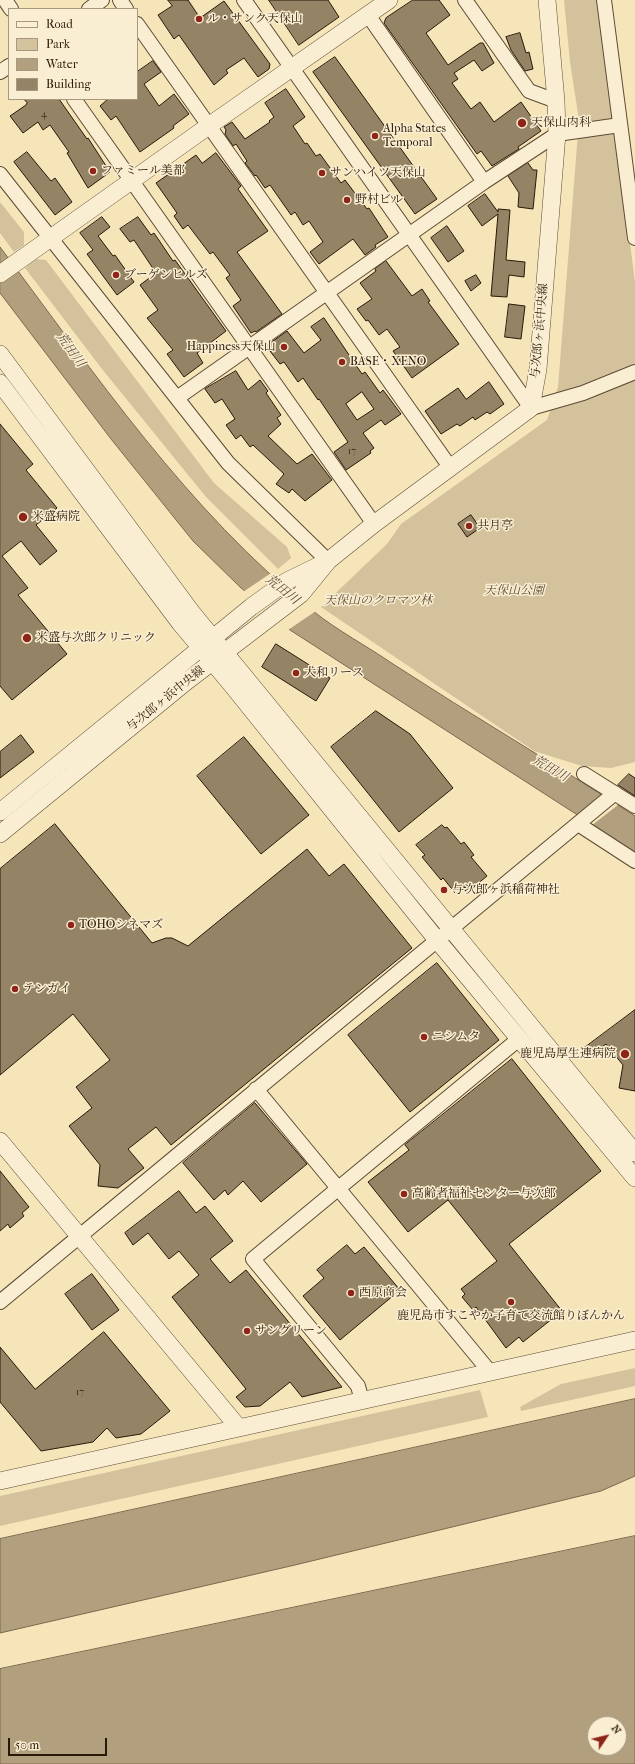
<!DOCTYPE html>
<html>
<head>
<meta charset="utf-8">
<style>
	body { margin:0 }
	#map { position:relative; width:635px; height:1764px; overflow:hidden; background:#f7e5ba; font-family:"IM FELL French Canon",serif }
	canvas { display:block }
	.legend { position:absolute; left:8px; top:8px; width:130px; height:92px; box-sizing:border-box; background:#faeed2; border:1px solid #a69881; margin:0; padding:5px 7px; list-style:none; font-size:12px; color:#291808 }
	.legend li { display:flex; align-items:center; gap:8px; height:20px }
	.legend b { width:20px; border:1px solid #a69881 }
	.north { position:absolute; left:587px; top:1716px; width:40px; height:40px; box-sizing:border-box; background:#faeed2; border:1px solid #a69881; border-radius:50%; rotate:55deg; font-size:11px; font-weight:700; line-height:16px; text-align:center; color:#291808 }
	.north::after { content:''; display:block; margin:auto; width:14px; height:18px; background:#8f2418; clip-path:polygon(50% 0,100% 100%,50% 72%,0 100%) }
	.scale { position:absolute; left:8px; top:1738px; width:99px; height:18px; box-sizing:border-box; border:2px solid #291808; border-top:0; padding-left:5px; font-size:12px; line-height:14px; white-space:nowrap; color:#291808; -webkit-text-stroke:3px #faeed2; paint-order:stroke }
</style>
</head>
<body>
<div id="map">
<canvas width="635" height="1764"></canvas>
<ul class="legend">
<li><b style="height:5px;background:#faeed2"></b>Road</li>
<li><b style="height:11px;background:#d4c29c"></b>Park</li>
<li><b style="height:11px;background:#b19f7d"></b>Water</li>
<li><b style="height:11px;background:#948365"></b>Building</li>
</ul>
<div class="north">N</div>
<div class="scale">50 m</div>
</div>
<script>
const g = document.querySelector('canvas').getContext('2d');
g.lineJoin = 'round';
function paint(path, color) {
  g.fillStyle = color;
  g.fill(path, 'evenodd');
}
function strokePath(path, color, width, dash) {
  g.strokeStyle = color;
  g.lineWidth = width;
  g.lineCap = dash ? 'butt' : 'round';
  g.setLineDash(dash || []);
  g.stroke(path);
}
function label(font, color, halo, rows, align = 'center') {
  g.font = font + ' "IM FELL French Canon","Noto Serif JP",serif';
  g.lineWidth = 3;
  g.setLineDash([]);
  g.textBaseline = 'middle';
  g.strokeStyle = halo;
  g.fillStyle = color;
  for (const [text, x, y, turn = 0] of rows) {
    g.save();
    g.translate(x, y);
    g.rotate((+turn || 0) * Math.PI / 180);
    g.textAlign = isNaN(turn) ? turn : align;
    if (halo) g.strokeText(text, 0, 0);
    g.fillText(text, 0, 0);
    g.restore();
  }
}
paint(new Path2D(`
	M 564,0 L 599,0 L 635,282 L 635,762 L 611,768 L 582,766 L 534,751 L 321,607 L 387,544 L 401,524 L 547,420 L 558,387 L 579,120 L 570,62 Z
	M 0,202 L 24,232 L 24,245 L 14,252 L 0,233 Z
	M 36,259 L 46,260 L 214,483 L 287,547 L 291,558 L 278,569 L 206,497 L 102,369 L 25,268 Z
	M 635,1368 L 635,1386 L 521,1411 L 520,1407 L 561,1384 Z
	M 480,1390 L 488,1417 L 0,1526 L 0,1496 Z`), '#d4c29c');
const water = new Path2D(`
	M 0,247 C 96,375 187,510 313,611 C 338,631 367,646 393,664 C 473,716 555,764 635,816 L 635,852 L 290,630 L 240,587 L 193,541 L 111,439 L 0,293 Z
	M 635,1399 L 635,1476 L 601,1491 L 295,1565 L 0,1633 L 0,1539 Z
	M 635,1536 L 635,1764 L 0,1764 L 0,1669 ZM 595,1724 L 619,1724 L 619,1748 L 595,1748 Z`);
paint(water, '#b19f7d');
strokePath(water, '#7b694e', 1);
paint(new Path2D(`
	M 271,573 L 316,611 L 288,630 L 243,592 Z
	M 604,794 L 618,805 L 591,826 L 576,817 Z`), '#f7e5ba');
const building = new Path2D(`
	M 168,0 L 188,0 L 200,18 L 224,1 L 270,64 L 269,69 L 258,77 L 244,58 L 226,70 L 228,73 L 214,85 L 179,35 L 174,39 L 158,15 L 172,6 Z
	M 269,0 L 328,0 L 339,17 L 299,45 Z
	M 413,0 L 439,0 L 450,15 L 426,33 L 448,65 L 480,43 L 483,43 L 494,63 L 482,71 L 474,60 L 454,73 L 458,79 L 452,83 L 471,109 L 480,102 L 494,122 L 521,102 L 541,131 L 518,147 L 519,149 L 492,166 L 481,151 L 477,154 L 384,23 L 386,18 Z
	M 520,33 L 526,53 L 529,52 L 533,69 L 525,71 L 511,50 L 506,37 Z
	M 335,57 L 437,199 L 415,214 L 313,72 Z
	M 153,61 L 161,72 L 144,84 L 159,106 L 174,94 L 189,114 L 173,126 L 174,128 L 140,152 L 116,116 L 111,120 L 100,106 L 108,99 L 137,99 L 137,72 Z
	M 286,89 L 305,117 L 293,126 L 305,144 L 307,143 L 316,156 L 320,154 L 341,183 L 345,180 L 367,209 L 369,208 L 388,237 L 375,245 L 376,247 L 365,255 L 353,239 L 319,264 L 310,252 L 323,242 L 309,221 L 303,225 L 295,212 L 291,215 L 270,185 L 265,188 L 256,175 L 255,176 L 245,163 L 247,161 L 236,144 L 233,146 L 225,134 L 226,130 L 224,127 L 232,122 L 245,139 L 270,122 L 269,121 L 274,117 L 265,103 Z
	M 24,99 L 59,99 L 87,139 L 88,138 L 110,172 L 88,188 L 67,153 L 69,152 L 50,125 L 43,130 L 38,122 L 23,133 L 10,116 L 26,105 L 27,103 Z
	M 27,152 L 51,181 L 55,178 L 72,202 L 55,215 L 14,162 Z
	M 216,153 L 241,186 L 238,189 L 268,231 L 237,252 L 282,314 L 256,332 L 255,331 L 251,333 L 233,306 L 241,300 L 226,278 L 230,275 L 213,252 L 210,254 L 188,225 L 183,229 L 174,216 L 177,213 L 156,183 L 196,155 L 202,163 Z
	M 528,163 L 533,170 L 537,170 L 533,209 L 518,207 L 519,193 L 508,176 Z
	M 485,194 L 498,212 L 498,209 L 510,210 L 506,260 L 525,262 L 524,277 L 509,275 L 507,297 L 491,296 L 498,214 L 482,226 L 468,206 Z
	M 102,217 L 110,227 L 98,236 L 113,256 L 115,255 L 134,282 L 117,295 L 87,254 L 93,250 L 80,233 Z
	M 138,217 L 151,235 L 154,233 L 173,261 L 175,260 L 226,331 L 197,353 L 203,363 L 184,377 L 167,354 L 173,350 L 147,318 L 158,310 L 140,285 L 156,273 L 134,240 L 130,242 L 120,229 Z
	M 447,226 L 464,251 L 448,262 L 431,238 Z
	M 386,261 L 412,296 L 422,289 L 430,301 L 428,302 L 459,344 L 412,378 L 393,351 L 400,347 L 387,329 L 379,335 L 368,320 L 366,321 L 357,309 L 372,299 L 360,283 L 376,271 L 375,269 Z
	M 476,275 L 481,283 L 471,291 L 465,281 Z
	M 509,304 L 525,306 L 521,339 L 505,337 Z
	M 324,318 L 362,374 L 365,372 L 380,393 L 383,390 L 401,414 L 385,425 L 381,420 L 363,433 L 374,448 L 370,451 L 371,453 L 346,470 L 334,452 L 348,442 L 319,399 L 318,400 L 303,378 L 298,382 L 284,362 L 280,364 L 266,346 L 287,331 L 304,353 L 321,340 L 311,327 ZM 362,392 L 374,409 L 357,420 L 346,404 Z
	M 236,371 L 248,390 L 260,380 L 268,391 L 266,393 L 281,415 L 277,418 L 281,424 L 268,436 L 297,464 L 312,454 L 332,480 L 305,501 L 292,489 L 289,493 L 276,484 L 284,474 L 253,445 L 250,447 L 241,435 L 236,439 L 226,425 L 235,419 L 222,399 L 215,403 L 205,389 Z
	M 489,382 L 504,404 L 490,414 L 487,412 L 475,420 L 473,417 L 460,426 L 457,424 L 441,434 L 425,411 L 458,388 L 466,399 Z
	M 0,424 L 33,464 L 26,470 L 57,508 L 36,525 L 57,551 L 40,565 L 21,541 L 2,556 L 28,588 L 18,595 L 67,654 L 12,700 L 0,686 Z
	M 471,515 L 480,528 L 467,537 L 458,524 Z
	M 276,644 L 330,678 L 316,701 L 262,667 Z
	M 376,711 L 410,734 L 453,788 L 399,832 L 331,747 Z
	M 21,735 L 34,752 L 0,778 L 0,752 Z
	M 244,737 L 309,815 L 261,854 L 197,776 Z
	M 629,774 L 635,778 L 635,796 L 618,785 Z
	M 55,824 L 152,943 L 166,938 L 172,938 L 188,946 L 307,849 L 329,876 L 344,864 L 412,948 L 171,1145 L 156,1127 L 128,1149 L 144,1168 L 118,1188 L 98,1186 L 100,1165 L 69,1126 L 92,1108 L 76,1087 L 110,1060 L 73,1014 L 0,1075 L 0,869 Z
	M 442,825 L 445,828 L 447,827 L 461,844 L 464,842 L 474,855 L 471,857 L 487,876 L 469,891 L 465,887 L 456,894 L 443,878 L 441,880 L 422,857 L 425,855 L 416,845 Z
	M 437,963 L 499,1040 L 410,1112 L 348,1035 Z
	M 635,1010 L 635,1091 L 619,1088 L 623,1065 L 606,1044 L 589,1057 L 583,1049 Z
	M 512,1059 L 601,1171 L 509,1244 L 562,1311 L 523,1342 L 519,1337 L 506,1348 L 476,1307 L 473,1310 L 462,1297 L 465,1294 L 461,1289 L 497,1261 L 448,1200 L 408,1232 L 368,1182 L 409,1150 L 405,1145 Z
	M 255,1103 L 307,1164 L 261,1202 L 243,1181 L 228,1195 L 225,1190 L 214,1200 L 183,1163 Z
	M 0,1171 L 29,1207 L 22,1213 L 24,1216 L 10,1228 L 8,1224 L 0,1231 Z
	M 179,1191 L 196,1213 L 205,1206 L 233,1241 L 210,1259 L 230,1283 L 246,1270 L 342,1387 L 302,1397 L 290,1382 L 260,1406 L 245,1407 L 236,1397 L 246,1389 L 172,1297 L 199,1275 L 179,1251 L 169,1259 L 148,1233 L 133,1245 L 125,1233 Z
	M 347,1245 L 355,1254 L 364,1247 L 400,1290 L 340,1340 L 303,1296 L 324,1278 L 317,1270 Z
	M 92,1274 L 119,1310 L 92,1330 L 65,1294 Z
	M 104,1332 L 170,1411 L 141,1434 L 116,1438 L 107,1428 L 93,1442 L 41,1451 L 0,1402 L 0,1347 L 35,1389 Z`);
paint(building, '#948365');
strokePath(building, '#291808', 1);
const minor = new Path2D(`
	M 5,0 L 11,9
	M 120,0 L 126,9
	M 244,0 L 531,408 L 583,393 L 635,372
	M 465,0 L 529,91 L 556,101
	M 604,0 L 635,238
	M 89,9 L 102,0
	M 368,15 L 484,182
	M 137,24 L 450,467
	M 0,72 L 9,66
	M 74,99 L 374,524
	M 0,174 L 228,463 L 328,561
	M 177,398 L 484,182 L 557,134 L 620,125
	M 584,774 L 635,806
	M 578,824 L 635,861
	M 256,1089 L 490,1372
	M 0,1302 L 615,793
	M 362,1401 L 358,1386 L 253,1259 L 520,1038`);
const tertiary = new Path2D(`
	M 0,274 L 210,125 L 389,0
	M 0,354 L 193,614 L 635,1153
	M 0,383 L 180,623 L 231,684 L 437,940 L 635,1178
	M 0,812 L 251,607 L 287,581 L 322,564
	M 0,834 L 187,681 L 301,594 L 328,561 L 374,524 L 531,408 L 538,369 L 557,134 L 556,101 L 547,0
	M 0,1141 L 239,1428
	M 0,1481 L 635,1340`);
strokePath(minor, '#5c4b34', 16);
strokePath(tertiary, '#5c4b34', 18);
strokePath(minor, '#faeed2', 14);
strokePath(tertiary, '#faeed2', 17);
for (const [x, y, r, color] of [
	[199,19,4,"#8f2418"],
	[522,123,5,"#8f2418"],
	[375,136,4,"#8f2418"],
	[93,171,4,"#8f2418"],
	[322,173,4,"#8f2418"],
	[347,200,4,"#8f2418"],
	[116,275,4,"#8f2418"],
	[284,347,4,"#8f2418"],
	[342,362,4,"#8f2418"],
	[23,517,5,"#8f2418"],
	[469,526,4,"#8f2418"],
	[27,638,5,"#8f2418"],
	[296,673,4,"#8f2418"],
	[444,890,4,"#8f2418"],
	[71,925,4,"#8f2418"],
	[15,989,4,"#8f2418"],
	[424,1037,4,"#8f2418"],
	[625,1054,5,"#8f2418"],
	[404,1194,4,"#8f2418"],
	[351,1293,4,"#8f2418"],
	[511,1302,4,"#8f2418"],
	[247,1331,4,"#8f2418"]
]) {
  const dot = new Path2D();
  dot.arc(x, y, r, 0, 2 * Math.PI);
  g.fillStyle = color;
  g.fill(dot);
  strokePath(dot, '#faeed2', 1.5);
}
label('10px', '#44331f', null, [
	["4",44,115],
	["17",352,452],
	["17",80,1393]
]);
label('12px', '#291808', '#faeed2', [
	["ル・サンク天保山",207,19],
	["天保山内科",531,123],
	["Alpha States",383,129],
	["Temporal",383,143],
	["ファミール美都",101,171],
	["サンハイツ天保山",330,173],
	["野村ビル",355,200],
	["ブーゲンヒルズ",124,275],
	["Happiness天保山",276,347,"right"],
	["BASE・XENO",350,362],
	["米盛病院",32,517],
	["共月亭",477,526],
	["米盛与次郎クリニック",36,638],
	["大和リース",304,673],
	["与次郎ヶ浜稲荷神社",452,890],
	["TOHOシネマズ",79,925],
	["テンガイ",23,989],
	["ニシムタ",432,1037],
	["鹿児島厚生連病院",616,1054,"right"],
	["高齢者福祉センター与次郎",412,1194],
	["西原商会",359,1293],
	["鹿児島市すこやか子育て交流館りぼんかん",511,1316,"center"],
	["サングリーン",255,1331]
], 'left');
label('12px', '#291808', '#faeed2', [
	["与次郎ヶ浜中央線",540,331,-85],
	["与次郎ヶ浜中央線",166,699,-39]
]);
label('italic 12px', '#5c4b34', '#faeed2', [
	["天保山公園",514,591],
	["天保山のクロマツ林",378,601]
]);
label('italic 13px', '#5f4e37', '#faeed2', [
	["荒田川",70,350,54],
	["荒田川",282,590,39],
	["荒田川",550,769,30]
]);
</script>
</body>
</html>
